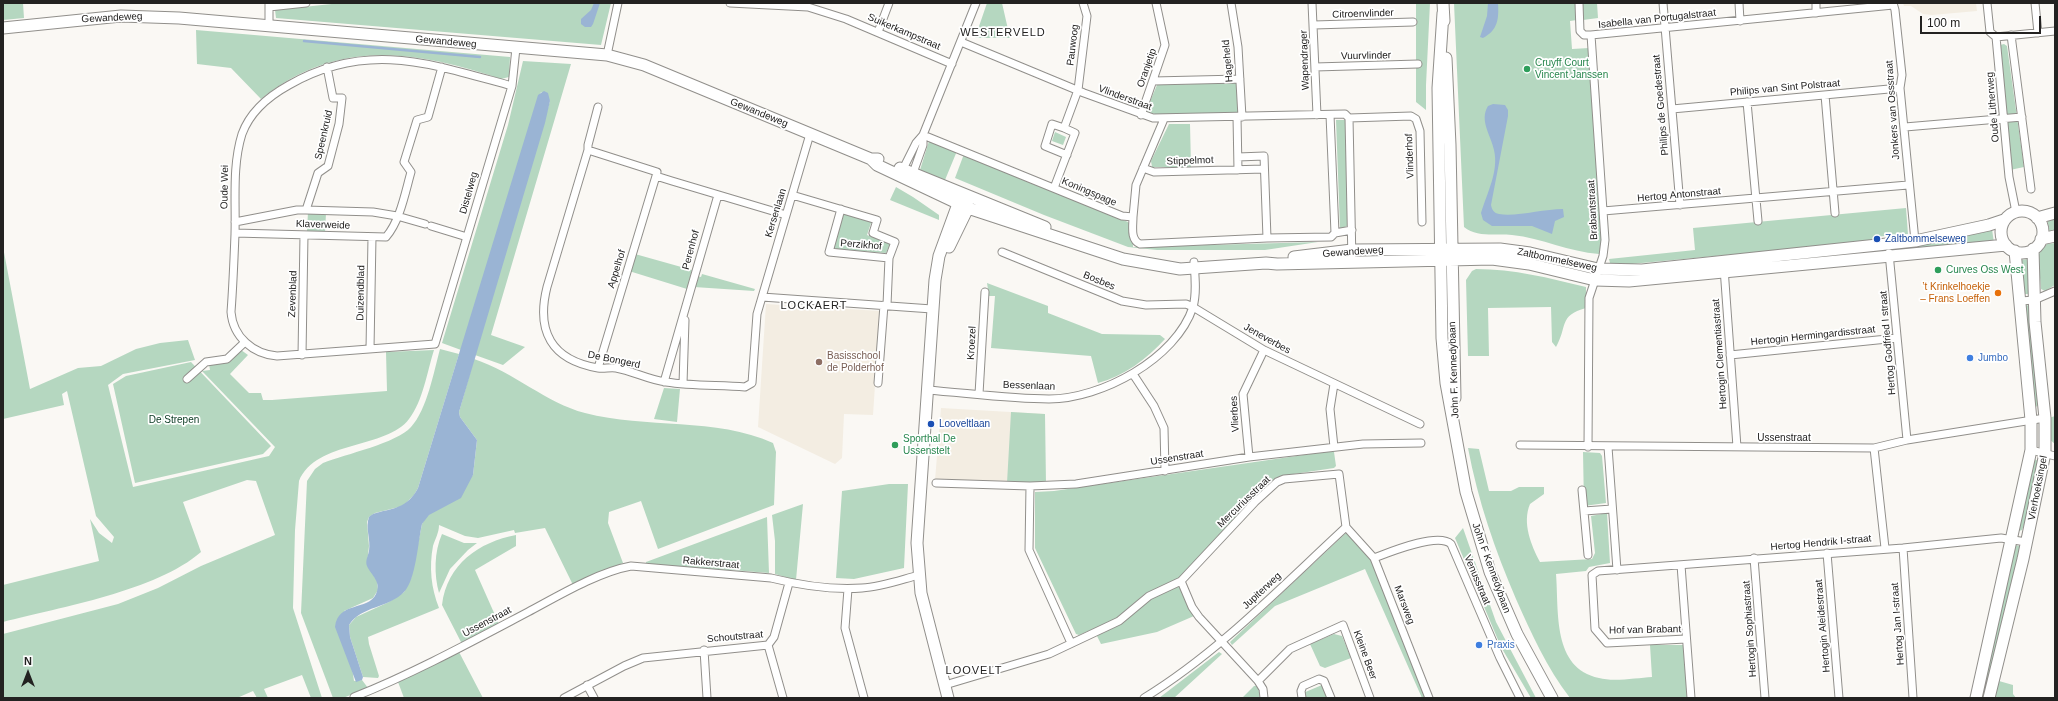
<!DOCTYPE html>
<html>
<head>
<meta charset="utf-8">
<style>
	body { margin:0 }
	#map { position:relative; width:2058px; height:701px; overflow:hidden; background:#faf8f4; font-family:Helvetica,sans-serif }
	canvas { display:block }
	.frame { position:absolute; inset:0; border:4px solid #232221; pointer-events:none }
	.north { position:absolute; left:8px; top:653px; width:40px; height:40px; -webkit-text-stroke:3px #fff; paint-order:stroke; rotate:0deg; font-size:11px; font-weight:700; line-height:16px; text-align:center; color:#232221 }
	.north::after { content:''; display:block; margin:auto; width:14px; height:18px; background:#232221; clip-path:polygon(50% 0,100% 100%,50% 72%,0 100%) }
	.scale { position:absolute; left:1920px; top:16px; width:121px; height:18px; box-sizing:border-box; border:2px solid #232221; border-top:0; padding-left:5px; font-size:12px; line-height:14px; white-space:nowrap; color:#232221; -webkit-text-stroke:3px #fff; paint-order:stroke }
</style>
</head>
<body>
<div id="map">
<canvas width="2058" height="701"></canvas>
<div class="frame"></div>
<div class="north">N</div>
<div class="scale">100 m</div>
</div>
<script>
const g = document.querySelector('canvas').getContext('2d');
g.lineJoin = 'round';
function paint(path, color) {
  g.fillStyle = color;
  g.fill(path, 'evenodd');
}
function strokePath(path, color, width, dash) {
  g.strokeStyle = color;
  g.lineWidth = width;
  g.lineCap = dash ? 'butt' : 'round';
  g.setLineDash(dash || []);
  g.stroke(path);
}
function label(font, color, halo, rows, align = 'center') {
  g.font = font + ' Helvetica,sans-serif';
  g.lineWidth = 3.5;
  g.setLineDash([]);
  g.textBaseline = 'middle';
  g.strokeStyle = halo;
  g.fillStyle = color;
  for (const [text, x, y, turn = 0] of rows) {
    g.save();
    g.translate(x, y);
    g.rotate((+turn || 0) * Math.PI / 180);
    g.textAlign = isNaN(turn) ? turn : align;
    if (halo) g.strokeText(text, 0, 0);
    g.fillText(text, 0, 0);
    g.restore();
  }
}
paint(new Path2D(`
	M 1903,3 L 1976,3 L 1977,11 L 1932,15 L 1923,14 L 1911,6 L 1904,6 Z
	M 766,304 L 880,311 L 873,415 L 844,414 L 842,458 L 835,464 L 758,427 Z
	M 941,408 L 1045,414 L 1026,484 L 935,480 Z`), '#f3ede2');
paint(new Path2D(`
	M 3,3 L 23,3 L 24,18 L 3,20 Z
	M 341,3 L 611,3 L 601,45 L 276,18 L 275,10 Z
	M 987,3 L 1002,3 L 1010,38 L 975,38 Z
	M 1416,3 L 1430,3 L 1426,85 L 1426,110 L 1416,102 Z
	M 1454,3 L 1576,3 L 1577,20 L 1570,21 L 1572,49 L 1589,48 L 1591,68 L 1602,238 L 1599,254 C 1569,252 1542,238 1512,235 C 1496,233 1477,238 1464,227 Z
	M 1582,3 L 1597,3 L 1598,18 L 1583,20 Z
	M 196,30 L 510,57 L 509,77 L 501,79 C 416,50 336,38 261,99 L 231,68 L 197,64 Z
	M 2004,44 L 2007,46 L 2024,167 L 2010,170 L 2000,45 Z
	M 523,61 L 571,64 L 491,335 L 525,347 L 503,365 L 475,355 L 550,101 L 541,92 L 461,350 L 442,343 L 508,125 Z
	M 1237,83 L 1240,114 L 1164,117 L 1146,111 L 1157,85 Z
	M 1336,120 L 1345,120 L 1349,225 L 1340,229 Z
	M 1169,124 L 1190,124 L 1191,167 L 1152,167 L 1151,161 Z
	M 1055,132 L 1066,137 L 1063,145 L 1052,141 Z
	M 929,141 L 957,151 L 945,180 L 920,170 Z
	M 964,154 L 1128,222 L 1132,226 L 1133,247 L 1318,242 L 1265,250 L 1157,250 L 1128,247 L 1044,215 L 955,178 Z
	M 896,187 L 913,197 L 939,215 L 939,220 L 890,200 Z
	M 1906,208 L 1908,234 L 1874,237 L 1874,241 L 1631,264 L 1610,263 L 1609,259 L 1695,250 L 1693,228 Z
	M 308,212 L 326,213 L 325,233 L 307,231 Z
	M 841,212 L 872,220 L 867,235 L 890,244 L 886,253 L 830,249 Z
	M 2055,216 L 2055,233 L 2050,234 L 2047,218 Z
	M 1992,229 L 1994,243 L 1917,249 L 1917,244 Z
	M 2055,243 L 2055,285 L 2045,291 L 2041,289 L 2038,255 L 2047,244 Z
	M 3,247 L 30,389 L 78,368 L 101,366 L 136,349 L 160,343 L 188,340 L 195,360 L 123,374 L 108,385 L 133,487 L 269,456 L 275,447 L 202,371 L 210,370 L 209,364 L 230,362 L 241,350 L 248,355 L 230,374 L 249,393 L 261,393 L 263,400 L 272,400 L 387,391 L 386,352 L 434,350 C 427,372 423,401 409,419 C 387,449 316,440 299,481 L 295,530 L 293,608 L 322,698 L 311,698 L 302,675 L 264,689 L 268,698 L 257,698 L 253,691 L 237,698 L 3,698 L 3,634 L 118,604 L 158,588 L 201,566 L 275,535 L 256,481 L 247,480 L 183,502 L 201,552 C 156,591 61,607 3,622 L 3,585 L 99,561 L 90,519 L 99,533 L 112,543 L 114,537 L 96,516 L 67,391 L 62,394 L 64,405 L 3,419 Z
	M 635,254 L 692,270 L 687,289 L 629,271 Z
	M 2030,259 L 2031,291 L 2029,294 L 2024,294 L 2019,260 Z
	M 1476,269 C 1514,269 1549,278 1586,287 L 1586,308 C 1558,316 1568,326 1556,347 L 1552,342 L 1551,307 L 1488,308 L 1489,356 L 1468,356 L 1466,280 L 1472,271 Z
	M 702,274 L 755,289 L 754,291 L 694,287 L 697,276 L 701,277 Z
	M 987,283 L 1048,306 L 1048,313 L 1102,334 L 1160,335 L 1165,339 C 1147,359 1124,376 1098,383 L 1091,356 L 991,348 L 995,296 L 989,296 Z
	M 2027,305 L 2031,308 L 2039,404 L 2035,408 L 2025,306 Z
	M 440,349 L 459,354 L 418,488 L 414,495 L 403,506 L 375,513 L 369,517 L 367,522 L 369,546 L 367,564 L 377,581 L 378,590 L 373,598 L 344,611 L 354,681 L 362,680 L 368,688 L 343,698 L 333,698 L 301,613 L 307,481 L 315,469 L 323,463 C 346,454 397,443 411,427 C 427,410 434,371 440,349 Z
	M 474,359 C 514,372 546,403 585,413 C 646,429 716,417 773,443 L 776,452 L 774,505 L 658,549 L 641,501 L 609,512 L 608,523 L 623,563 L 573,585 L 545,528 L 515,533 L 514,530 L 478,538 L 465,536 L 439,525 C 439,533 435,539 433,546 C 429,567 431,588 439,608 L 368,637 L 369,644 L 379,676 L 378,678 L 363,677 L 350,637 L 349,625 L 356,617 L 389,602 L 404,592 L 411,578 L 422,524 L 425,518 L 473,475 L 477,440 L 460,417 L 459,412 Z
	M 191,362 L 271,446 L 263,454 L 135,483 L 113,384 L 126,376 Z
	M 664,388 L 680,389 L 677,422 L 654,419 Z
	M 1011,412 L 1045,414 L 1046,484 L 1007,483 Z
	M 2055,416 L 2055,444 L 2049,439 L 2049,418 Z
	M 1468,448 L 1479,449 L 1489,491 L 1511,491 L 1519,487 L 1544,487 L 1544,494 L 1530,504 C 1522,523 1531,545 1540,562 L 1592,559 L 1595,553 L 1591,516 L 1607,513 L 1610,563 L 1589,567 L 1586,571 L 1556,574 C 1559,612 1552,668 1599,678 C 1613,682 1637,678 1652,677 L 1650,645 L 1684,645 L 1687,698 L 1570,698 C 1547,668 1531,633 1516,599 C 1495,550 1478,501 1468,448 Z
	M 1331,451 L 1334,452 L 1336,466 L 1334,468 L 1287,475 L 1275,478 L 1177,580 L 1146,593 L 1116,619 L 1079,635 L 1076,634 L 1035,548 L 1035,492 L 1054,491 Z
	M 1583,452 L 1600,453 L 1602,456 L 1606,503 L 1584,506 Z
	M 2035,459 L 2040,463 L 2026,520 L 2022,530 L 2019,531 L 2017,528 L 2031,463 Z
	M 889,484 L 908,484 L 904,568 L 854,579 L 836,578 L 842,491 Z
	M 803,504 L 796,580 L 775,574 L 775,541 L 772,515 Z
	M 767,517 L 769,573 C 728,569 687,569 646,564 L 646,562 Z
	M 1463,528 L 1496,622 L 1536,698 L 1531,698 L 1501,647 L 1455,538 Z
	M 1347,532 L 1367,552 L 1375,568 L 1384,593 L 1432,698 L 1422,698 L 1365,569 L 1275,606 L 1232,645 L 1230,642 Z
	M 442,534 L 464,543 L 477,543 L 468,550 L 450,569 L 439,593 C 434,575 434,552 442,534 Z
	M 516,535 L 516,546 L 475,570 L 499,624 L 462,644 L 442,605 C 447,564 479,542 516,535 Z
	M 2016,545 L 2021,547 L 1986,698 L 1980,698 Z
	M 1178,585 L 1181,586 L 1194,616 L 1157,632 L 1101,644 L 1097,636 L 1127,619 L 1146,601 Z
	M 1334,634 L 1342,636 L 1351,658 L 1325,668 L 1320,666 L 1310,644 Z
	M 459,652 L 483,698 L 404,698 L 398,682 Z
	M 1219,652 L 1222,654 L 1174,698 L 1159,698 Z
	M 1999,681 L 2013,685 L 2013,694 L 2016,698 L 1995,698 Z
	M 1322,685 L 1328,698 L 1303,698 L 1303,693 Z
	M 1254,686 L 1258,686 L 1260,698 L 1242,698 Z`), '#b5d7c0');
paint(new Path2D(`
	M 594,3 L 600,3 L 593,24 L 591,27 L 585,27 L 581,24 L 581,19 L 591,10 Z
	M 1488,3 L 1498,3 C 1499,19 1498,30 1483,38 L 1480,37 L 1487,16 Z
	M 544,91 L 548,93 L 550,101 L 545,123 L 459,412 L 460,417 L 477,440 L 473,475 L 461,498 L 429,515 L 422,524 C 418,541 416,580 404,592 C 389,608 361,606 349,625 L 350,637 L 363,677 L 362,680 L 356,682 L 335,627 C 338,601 368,611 376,594 C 382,582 371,575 367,566 C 365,561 368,556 369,551 C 371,539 365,528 369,517 C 373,513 377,513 383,511 C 400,508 410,503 418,488 L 538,95 Z
	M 1493,104 L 1505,105 L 1508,110 L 1508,116 L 1491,205 C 1492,210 1494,213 1499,214 C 1516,217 1543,209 1563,209 L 1564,217 L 1555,221 L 1552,234 L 1532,226 L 1492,226 L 1483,220 L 1481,213 C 1487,193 1499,171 1494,150 C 1491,135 1479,121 1488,106 Z`), '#9ab4d4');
strokePath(new Path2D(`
	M 304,41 L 480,57`), '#9ab4d4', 2.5);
const street = new Path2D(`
	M 730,3 L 808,7 L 846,19 L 952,64
	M 1231,3 L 1238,47 L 1242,117
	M 1312,3 L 1317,115
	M 1579,3 L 1580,31 L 1584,35 L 1591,35 L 1605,240 L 1603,256 L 1589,298 L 1588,447
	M 1663,3 L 1680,205
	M 1739,3 L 1740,21
	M 1816,3 L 1816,13
	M 1893,3 L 1895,10 L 1902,75 L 1900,88 L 1915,241
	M 1987,3 L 1990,32 L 1996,37 L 2009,177 L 2016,212
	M 2035,3 L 2038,33
	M 269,7 L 306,3
	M 1314,25 L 1413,22
	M 269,26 L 269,3
	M 878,32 L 889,3
	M 1591,35 L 1893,5
	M 2011,35 L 2031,189
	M 1996,37 L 2055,31
	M 961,42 L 1084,93 L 1153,118 L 1345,114 L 1349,118 L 1411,116 L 1416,119 L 1420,131 L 1422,222
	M 607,55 L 618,3
	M 1315,67 L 1418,64
	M 1153,81 L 1240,79
	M 512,86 C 431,64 368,40 289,85 C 269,96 250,112 242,134 C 232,166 236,201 235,234 C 234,260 233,286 231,312 C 233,337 253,354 277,356 L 435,344 L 506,106 L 512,86 L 516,48
	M 1825,95 L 1835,213
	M 1747,102 L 1758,221
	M 598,107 L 588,145 L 588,150 L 547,287 C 536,331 551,360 598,368 C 604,369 610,367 616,368 C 633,371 649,380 666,382 C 692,386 718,385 745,387 L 752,383 L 757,314 L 810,134
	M 1672,109 L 1900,88
	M 1141,115 L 1165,45 L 1156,3
	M 1330,115 L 1335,233
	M 1237,117 L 1238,170
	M 1349,118 L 1352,262
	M 1905,127 L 2022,117
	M 1064,128 L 1052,124 L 1045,146 L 1067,155
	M 923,135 L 1122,216 L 1133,217 C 1133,226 1130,240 1140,244 L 1267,238 L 1331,237 L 1335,233 L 1352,230
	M 588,150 L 657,172 L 656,176 L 672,181 L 786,215
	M 1238,157 L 1264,156 L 1267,238
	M 1143,168 L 1154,172 L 1264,169
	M 903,173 L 903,169 L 916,143 L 923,135 L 976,3
	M 910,175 L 913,173 L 923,145 L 923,135
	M 1054,188 L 1075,133 L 1064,128 L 1078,90 L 1087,16 L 1083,3
	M 792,195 L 877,220 L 873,233 L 895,242 L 889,258 L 887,305
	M 841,209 L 829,252 L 889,258
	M 306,210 L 318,173 L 328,166 L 339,124 L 342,98 L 333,98 L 327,67
	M 1603,211 L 1908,185
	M 1133,217 L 1136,185 L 1164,119
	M 235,222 L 297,210 L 306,210 L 373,212 L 397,216 L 425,224
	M 431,226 L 467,237
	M 235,233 L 386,237 C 400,221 405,193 411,172 L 404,162 L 417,120 L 428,117 L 442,67
	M 1002,252 L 1122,301 L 1146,305 L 1186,304 L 1193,307 L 1264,350 L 1420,424
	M 1889,253 L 1907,440
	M 1724,268 L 1737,447
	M 762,297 L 932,309
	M 2021,301 L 2034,300 L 2055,291
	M 370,349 L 372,237
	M 302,355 L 304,235
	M 1730,355 L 1897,338
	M 598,368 L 656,176
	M 1133,374 L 1154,406 L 1164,428 L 1165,471
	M 187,379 L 206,362 L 227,359 L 245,342
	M 664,382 L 718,195
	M 878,383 L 884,305
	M 683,384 L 685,320
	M 1334,384 L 1330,409 L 1334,447
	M 927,390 C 967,393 1010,399 1049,399 C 1101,399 1176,359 1193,307 C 1197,293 1195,276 1194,262
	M 979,394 L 985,292
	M 1520,445 L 1874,448 L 1907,440 L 2045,418
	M 1608,447 L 1617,570
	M 1874,448 L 1885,548
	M 2031,450 L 2055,456
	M 1249,457 L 1243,394 L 1264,350
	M 936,483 L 1030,486 L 1076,484 L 1249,457 L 1363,444 L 1421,443
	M 1030,486 L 1029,550 L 1071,643
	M 1582,490 L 1588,555
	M 1584,511 L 1612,509
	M 1346,527 L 1374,558 L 1429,698
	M 1903,548 L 1913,698
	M 1827,553 L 1839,698
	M 1374,558 C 1390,552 1438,532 1451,544 L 1500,658 L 1520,698
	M 1754,558 L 1765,698
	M 1681,565 L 1691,698
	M 1181,581 L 1192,607 L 1199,617 L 1258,681 L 1263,689 L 1264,698
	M 848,589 L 845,628 L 864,698
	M 1686,639 L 1607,643 L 1595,629 L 1592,575 L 1598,571 L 1903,548 L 2001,538 L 2026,542
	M 768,645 L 783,698
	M 704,650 L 707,698
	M 1258,681 L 1290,649 L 1343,625 L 1370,698
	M 587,685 L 594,698
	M 945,685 L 1049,654 L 1119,621 L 1149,596 L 1181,581 L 1255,502 L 1277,482 L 1284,479 L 1339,474 L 1346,527
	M 354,697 C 414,673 471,642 528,612 C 558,596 598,572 631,566 L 771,578 C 799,585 833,590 862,588 C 881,587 900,580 919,575
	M 564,698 L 624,666 L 643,658 L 768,645 L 774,637 L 789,583
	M 1144,698 C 1219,652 1282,586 1346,527
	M 1302,698 L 1301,691 L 1303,686 L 1319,679 L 1324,681 L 1331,698`);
const secondary = new Path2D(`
	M 1443,3 L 1444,21
	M 1443,13 L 1438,88 L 1442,338 L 1446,383 L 1466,492 L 1490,572 L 1517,634 L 1552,698
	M 3,28 L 121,16 L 179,18 L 607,55 L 644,65 L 871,159 L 878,159
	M 1446,58 L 1450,145 L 1455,398
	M 871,159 L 877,165 L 968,208 L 1123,259 L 1180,269 L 1266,263 L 1277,264 L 1492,259 L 1529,264 L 1595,280 L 1629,281 L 2006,245
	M 900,168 L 1045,227
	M2001 232a21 21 0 1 1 42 0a21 21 0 1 1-42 0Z
	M 2037,218 L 2055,213
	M 2041,239 L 2055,236
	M 949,247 L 968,208 L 967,202
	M 1294,257 L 1352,250 L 1500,249 L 1530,253 L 1598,269 L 1642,270 L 1915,241 L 1989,225 L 2004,220
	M 948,698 L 921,593 L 917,543 L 935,280 L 939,256 L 958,204 L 963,199
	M 1976,698 L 2031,450 L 2031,420 L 2015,251
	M 1989,698 L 2023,559 L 2045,453 L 2045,418 L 2035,322 L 2033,249`);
strokePath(street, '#918f8b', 9);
strokePath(secondary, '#918f8b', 13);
strokePath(street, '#fff', 7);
strokePath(secondary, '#fff', 11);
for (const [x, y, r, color] of [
	[1527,69,4,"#2e9e5b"],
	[1877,239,4,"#1a4fb4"],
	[1938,270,4,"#2e9e5b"],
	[1998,293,4,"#e8710a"],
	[1970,358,4,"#3f7fe0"],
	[819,362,4,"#8d6e63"],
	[931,424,4,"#1a4fb4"],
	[895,445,4,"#2e9e5b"],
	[1479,645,4,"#3f7fe0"]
]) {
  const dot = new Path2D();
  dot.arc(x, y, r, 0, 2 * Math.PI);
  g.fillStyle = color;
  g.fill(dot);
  strokePath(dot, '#fff', 1.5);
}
label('10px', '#232221', '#fff', [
	["Citroenvlinder",1363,14,-2],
	["Gewandeweg",112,18,-3],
	["Isabella van Portugalstraat",1657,19,-6],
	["Suikerkampstraat",904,32,23],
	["Gewandeweg",446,42,5],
	["Pauwoog",1073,45,-83],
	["Vuurvlinder",1366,56,-1],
	["Wapendrager",1305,60,-92],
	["Hageheld",1228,61,-95],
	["Oranjetip",1147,68,-71],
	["Philips van Sint Polstraat",1785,88,-5],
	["Vlinderstraat",1125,98,20],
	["Philips de Goedestraat",1661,105,-95],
	["Oude Litherweg",1993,107,-95],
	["Jonkers van Ossstraat",1893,110,-94],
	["Gewandeweg",759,113,22],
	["Speenkruid",324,135,-77],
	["Vlinderhof",1410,156,-92],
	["Stippelmot",1190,161,-2],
	["Oude Wei",225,187,-89],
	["Koningspage",1089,192,23],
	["Distelweg",469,193,-74],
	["Hertog Antonstraat",1679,195,-5],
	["Brabantstraat",1593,210,-93],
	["Kersenlaan",776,213,-73],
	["Klaverweide",323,225,2],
	["Perzikhof",861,245,5],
	["Perenhof",691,250,-75],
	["Gewandeweg",1353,252,-4],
	["Zaltbommelseweg",1557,260,12],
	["Appelhof",617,269,-73],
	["Bosbes",1099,281,22],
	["Duizendblad",361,293,-89],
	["Zevenblad",293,294,-88],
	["Hertogin Hermingardisstraat",1813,336,-6],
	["Jeneverbes",1267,339,29],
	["Kroezel",972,343,-87],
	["Hertog Godfried I straat",1888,343,-95],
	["Hertogin Clementiastraat",1720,354,-94],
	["De Bongerd",614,360,12],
	["John F. Kennedybaan",1454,370,-92],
	["Bessenlaan",1029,386,2],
	["Vlierbes",1235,414,-93],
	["Ussenstraat",1784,438],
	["Ussenstraat",1177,458,-9],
	["Vierhoeksingel",2038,488,-79],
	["Mercuriusstraat",1244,502,-44],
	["Hertog Hendrik I-straat",1821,543,-5],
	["Rakkerstraat",711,563,5],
	["John F Kennedybaan",1491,568,70],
	["Venusstraat",1477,580,67],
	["Jupiterweg",1262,591,-43],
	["Marsweg",1404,605,69],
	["Ussenstraat",487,622,-28],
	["Hertog Jan I-straat",1898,624,-94],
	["Hertogin Aleidestraat",1823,626,-95],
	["Hertogin Sophiastraat",1750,629,-94],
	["Hof van Brabant",1645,630,-1],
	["Schoutstraat",735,637,-5],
	["Kleine Beer",1365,655,70]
]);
label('10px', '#27864d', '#fff', [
	["Cruyff Court",1535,63],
	["Vincent Janssen",1535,75],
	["Curves Oss West",1946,270],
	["Sporthal De",903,439],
	["Ussenstelt",903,451]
], 'left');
label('10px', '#164399', '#fff', [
	["Zaltbommelseweg",1885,239],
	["Looveltlaan",939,424]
], 'left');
label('10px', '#c56008', '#fff', [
	["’t Krinkelhoekje",1990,287],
	["– Frans Loeffen",1990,299]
], 'right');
label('10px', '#785e54', '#fff', [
	["Basisschool",827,356],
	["de Polderhof",827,368]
], 'left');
label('10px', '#366cbe', '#fff', [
	["Jumbo",1978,358],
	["Praxis",1487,645]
], 'left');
label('10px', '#083921', '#fff', [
	["De Strepen",174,420]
]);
g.letterSpacing = '1px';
label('11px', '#232221', '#fff', [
	["WESTERVELD",1003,33],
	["LOCKAERT",814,306],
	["LOOVELT",974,671]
]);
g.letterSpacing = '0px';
</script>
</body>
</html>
